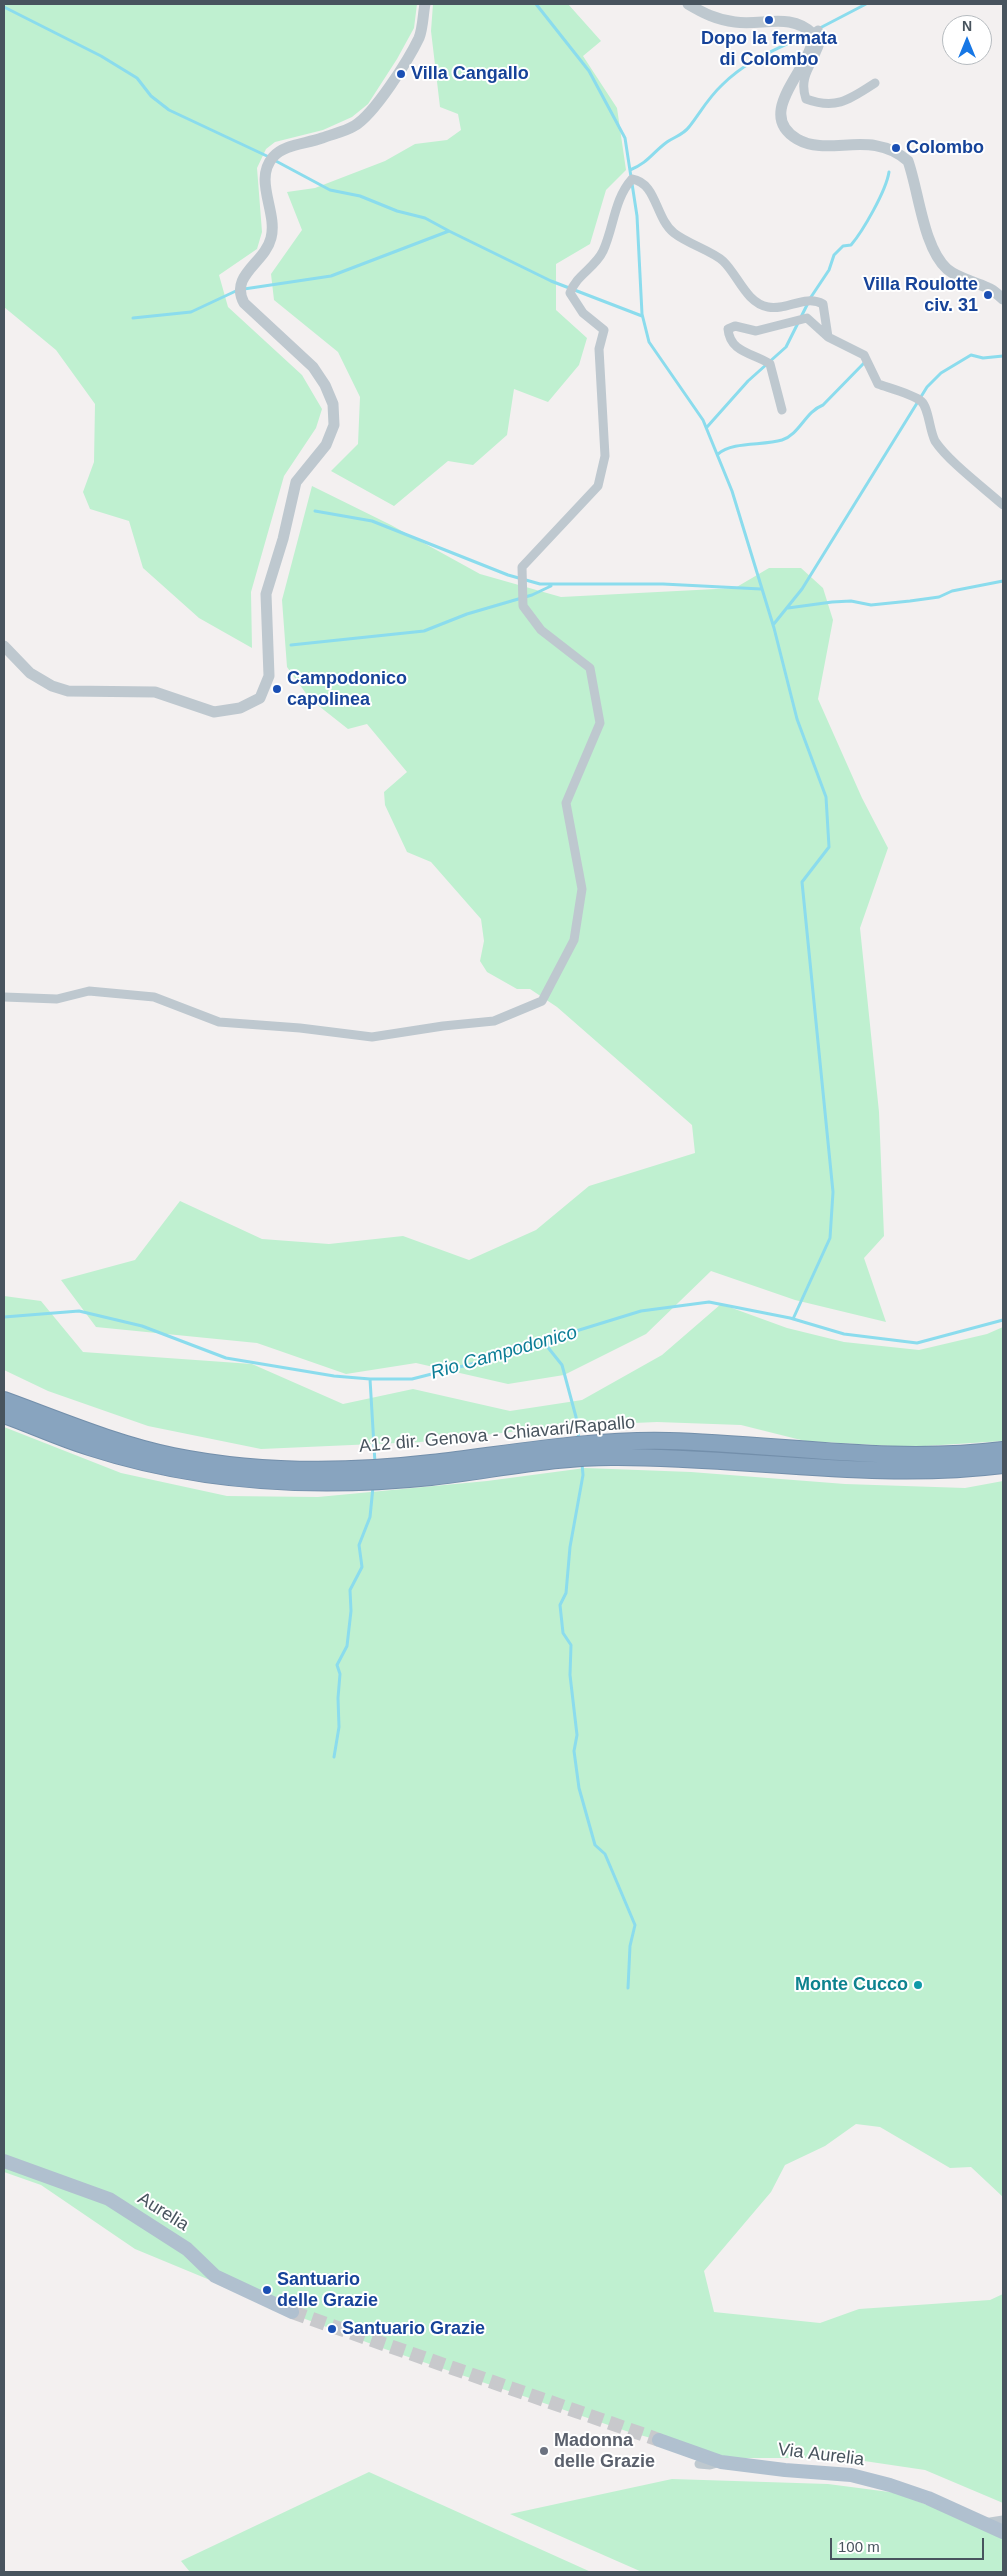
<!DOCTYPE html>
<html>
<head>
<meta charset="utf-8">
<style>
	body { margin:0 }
	#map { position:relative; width:1007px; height:2576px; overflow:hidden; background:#f3f0f0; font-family:Arial,sans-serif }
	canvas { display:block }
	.frame { position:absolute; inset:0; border:5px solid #48545e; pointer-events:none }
	.north { position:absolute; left:942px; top:15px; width:50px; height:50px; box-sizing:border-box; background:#fff; border:1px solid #b6bbbf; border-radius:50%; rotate:0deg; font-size:14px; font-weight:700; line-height:20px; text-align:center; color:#48545e }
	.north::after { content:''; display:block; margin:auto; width:18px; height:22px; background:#1777e5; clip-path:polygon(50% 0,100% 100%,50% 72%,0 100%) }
	.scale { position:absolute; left:830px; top:2538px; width:154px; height:22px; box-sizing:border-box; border:2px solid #48545e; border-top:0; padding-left:6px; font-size:15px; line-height:18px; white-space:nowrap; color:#48545e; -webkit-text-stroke:4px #fff; paint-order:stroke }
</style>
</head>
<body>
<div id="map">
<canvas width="1007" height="2576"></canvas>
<div class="frame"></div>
<div class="north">N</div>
<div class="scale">100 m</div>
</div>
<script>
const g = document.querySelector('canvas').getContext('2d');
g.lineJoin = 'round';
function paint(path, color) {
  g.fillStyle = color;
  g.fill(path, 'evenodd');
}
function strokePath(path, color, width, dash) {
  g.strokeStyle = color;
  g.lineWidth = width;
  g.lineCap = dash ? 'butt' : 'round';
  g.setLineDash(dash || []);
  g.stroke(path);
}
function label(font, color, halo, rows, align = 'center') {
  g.font = font + ' Arial,sans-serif';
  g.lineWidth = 4;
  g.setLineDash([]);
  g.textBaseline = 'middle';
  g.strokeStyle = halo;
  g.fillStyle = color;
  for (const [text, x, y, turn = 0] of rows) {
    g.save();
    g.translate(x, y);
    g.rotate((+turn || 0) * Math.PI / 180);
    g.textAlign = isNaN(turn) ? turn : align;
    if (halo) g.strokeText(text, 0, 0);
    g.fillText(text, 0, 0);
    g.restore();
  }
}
paint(new Path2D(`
	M 4,4 L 417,4 L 414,28 L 397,59 L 368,104 L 352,117 L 323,130 L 275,142 L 266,149 L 257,168 L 262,232 L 257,249 L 219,275 L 228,307 L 302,375 L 322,409 L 316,428 L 284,476 L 251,592 L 252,648 L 199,618 L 143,568 L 129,521 L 90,509 L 83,492 L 94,462 L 95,404 L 56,350 L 4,307 Z
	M 433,4 L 568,4 L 601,41 L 583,56 L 617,108 L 626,170 L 606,190 L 590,244 L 556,264 L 556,310 L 587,338 L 579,365 L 548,402 L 514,389 L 507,435 L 473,465 L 448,461 L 394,506 L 331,471 L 358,444 L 360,397 L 338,352 L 274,300 L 271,274 L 302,230 L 287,192 L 315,188 L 385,161 L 415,144 L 447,140 L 461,130 L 458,114 L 440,107 L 431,31 Z
	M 312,486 L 391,525 L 480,574 L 561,597 L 735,588 L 769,568 L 801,568 L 823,588 L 833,620 L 818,699 L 862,798 L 888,848 L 860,928 L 879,1112 L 884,1236 L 864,1258 L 886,1322 L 795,1300 L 711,1271 L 646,1334 L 564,1375 L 508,1384 L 416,1363 L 346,1374 L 257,1343 L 96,1327 L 61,1280 L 135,1260 L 180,1201 L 262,1239 L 329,1244 L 403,1236 L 469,1260 L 536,1230 L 589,1186 L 695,1153 L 692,1125 L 557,1007 L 530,989 L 517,989 L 487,972 L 480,961 L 484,941 L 481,919 L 431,862 L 407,852 L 385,805 L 384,792 L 407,772 L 367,724 L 348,729 L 310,699 L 287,667 L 282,600 Z
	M 4,1296 L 41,1301 L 83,1352 L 252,1364 L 343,1404 L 413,1389 L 510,1411 L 582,1400 L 662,1355 L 721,1304 L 787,1328 L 844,1342 L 919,1350 L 987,1334 L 1003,1327 L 1003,1441 L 910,1447 L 805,1441 L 741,1425 L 657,1422 L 565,1426 L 420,1442 L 261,1449 L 148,1426 L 48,1391 L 4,1370 Z
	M 4,1427 L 121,1473 L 227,1496 L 318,1497 L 487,1481 L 585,1468 L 691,1472 L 845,1484 L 965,1488 L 1003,1481 L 1003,2197 L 971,2167 L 950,2168 L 880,2127 L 856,2124 L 825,2146 L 785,2165 L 771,2192 L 704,2271 L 714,2312 L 820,2323 L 859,2309 L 990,2300 L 1003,2294 L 1003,2503 L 925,2470 L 844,2458 L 724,2458 L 629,2432 L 382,2348 L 292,2314 L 135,2249 L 41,2185 L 4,2172 Z
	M 369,2472 L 591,2572 L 190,2572 L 181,2561 Z
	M 672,2479 L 828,2484 L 897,2493 L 1003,2535 L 1003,2572 L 642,2572 L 510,2514 Z`), '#bff0d0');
strokePath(new Path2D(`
	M 536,4 L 589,71 L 625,138 L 637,216 L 642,314 L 649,342 L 703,420 L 732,491 L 774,628 L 797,719 L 826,797 L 829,847 L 802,882 L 833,1192 L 830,1238 L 793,1319
	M 4,7 L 101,56 L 137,78 L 151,96 L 169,110 L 269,157
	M 818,29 L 866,4
	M 274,160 L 330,190 L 360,196 L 397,211 L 425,218 L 449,231 L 551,281 L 642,316
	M 630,170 C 649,162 652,153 667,142 C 674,137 683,135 689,127 C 700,113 708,98 722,85 C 748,59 776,50 808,34
	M 244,289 L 331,276 L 449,231
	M 133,318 L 191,312 L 238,290
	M 707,427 L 748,381 L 786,347 L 811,297 L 829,270 L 834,255 L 843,246 L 851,245 C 863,231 886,191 889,172
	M 718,454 C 733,441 763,446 782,440 C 800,434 805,412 823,405 L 865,362
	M 315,511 L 372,521 L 508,575 L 540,584 L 663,584 L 761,589
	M 788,608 L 832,602 L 851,601 L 871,605 L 910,601 L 939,597 L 952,591 L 1003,581
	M 773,625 L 802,589 L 927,387 L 941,373 L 971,355 L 983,358 L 1003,356
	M 291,645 L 424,631 L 467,614 L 532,595 L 551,586
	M 4,1317 L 79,1311 L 142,1326 L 226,1358 L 334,1376 L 370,1379 L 412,1379 L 546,1345 L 576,1331 L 641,1311 L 709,1302 L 790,1318 L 844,1334 L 917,1343 L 1003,1320
	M 546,1345 L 562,1365 L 576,1417 L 579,1440
	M 370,1379 L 375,1463
	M 582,1464 L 583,1475 L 570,1547 L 566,1593 L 560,1605 L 563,1633 L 571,1645 L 570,1675 L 577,1735 L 574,1751 L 579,1788 L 595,1845 L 605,1854 L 635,1925 L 630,1946 L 628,1988
	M 334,1757 L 339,1727 L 338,1698 L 340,1674 L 337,1665 L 347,1646 L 351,1611 L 350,1590 L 362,1567 L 359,1545 L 370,1517 L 373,1487`), '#8bdced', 3);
strokePath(new Path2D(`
	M 292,2312 L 659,2440`), '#c8c9cc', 14, [14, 7]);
const motorway = new Path2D(`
	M 4,1400 C 59,1420 115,1444 173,1456 C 257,1473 345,1473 431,1463 C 510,1454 588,1439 669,1441 C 782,1444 888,1464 1003,1450
	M 4,1415 C 32,1425 60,1438 89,1447 C 200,1483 316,1489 431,1477 C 493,1470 556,1456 618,1457 C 747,1457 874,1481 1003,1465`);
strokePath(motorway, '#738fab', 18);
strokePath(new Path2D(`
	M 813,34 L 818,30 L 822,36 C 817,62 797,73 806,99 C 836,110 849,100 875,83
	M 782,410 L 770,364 C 754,353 730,353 728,329 L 735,326 L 756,331 L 807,318 L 828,337
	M 4,997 L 57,999 L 89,991 L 154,997 L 219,1022 L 300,1028 L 372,1037 L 443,1026 L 494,1021 L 542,1001 L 574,940 L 582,889 L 566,803 L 600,723 L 590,668 L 541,630 L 523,606 L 522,567 L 598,486 L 605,456 L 599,349 L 604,330 L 583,313 L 570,293 C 576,275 595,268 603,251 C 614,227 614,199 632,179 C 657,183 655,218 674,233 C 688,244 712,251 723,261 C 738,275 746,303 768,307 C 787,311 805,294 823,304 L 828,337 L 864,355 L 878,384 C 889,388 912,394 921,401 C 929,408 929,429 935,441 C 948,461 984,488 1003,505
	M 699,2464 L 710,2465 L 721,2462
	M 984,2523 L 1003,2520`), '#bec8cf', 9);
strokePath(new Path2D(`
	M 688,4 C 703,13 717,20 735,22 C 762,26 791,12 813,34 C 815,66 752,112 797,139 C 830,158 870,128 908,161 C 919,192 923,247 947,269 C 959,279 974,281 988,288 C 994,290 999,296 1003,299
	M 4,646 L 30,673 L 52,686 L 68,691 L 155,692 L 214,712 L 240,708 L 260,698 L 269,676 L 266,594 L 283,539 L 296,482 L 326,445 L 334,425 L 333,404 L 325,385 L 313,367 L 244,303 C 229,275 265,263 271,238 C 278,212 253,180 273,157 C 284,144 306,144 322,138 C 332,134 344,132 354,126 C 374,115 409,59 419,38 C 423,28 423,14 425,4`), '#bec8cf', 11);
strokePath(new Path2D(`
	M 4,2161 L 109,2199 L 187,2249 L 215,2276 L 292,2312
	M 659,2440 L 721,2462 L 785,2470 L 851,2475 L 890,2485 L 928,2498 L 1003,2532`), '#b0c0cf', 14);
strokePath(motorway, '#88a4bf', 16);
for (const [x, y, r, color] of [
	[769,20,5,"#1a4fb4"],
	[401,74,5,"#1a4fb4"],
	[896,148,5,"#1a4fb4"],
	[988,295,5,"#1a4fb4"],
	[277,689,5,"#1a4fb4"],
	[918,1985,5,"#0f9aa8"],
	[267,2290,5,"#1a4fb4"],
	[332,2329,5,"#1a4fb4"],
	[544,2451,5,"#6b7280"]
]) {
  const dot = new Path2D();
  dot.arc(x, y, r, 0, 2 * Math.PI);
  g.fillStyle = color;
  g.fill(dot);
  strokePath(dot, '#fff', 2);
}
label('bold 18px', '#164399', '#fff', [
	["Dopo la fermata",769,39,"center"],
	["di Colombo",769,60,"center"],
	["Villa Cangallo",411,74],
	["Colombo",906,148],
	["Villa Roulotte",978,285,"right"],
	["civ. 31",978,306,"right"],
	["Campodonico",287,679],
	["capolinea",287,700],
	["Santuario",277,2280],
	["delle Grazie",277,2301],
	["Santuario Grazie",342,2329]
], 'left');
label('18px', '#48545e', '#fff', [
	["A12 dir. Genova - Chiavari/Rapallo",497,1435,-5],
	["Aurelia",163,2212,32],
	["Via Aurelia",821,2455,7]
]);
label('bold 18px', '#0d838f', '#fff', [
	["Monte Cucco",908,1985]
], 'right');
label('bold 18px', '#5b616d', '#fff', [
	["Madonna",554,2441],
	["delle Grazie",554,2462]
], 'left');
label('italic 19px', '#0c7d96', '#fff', [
	["Rio Campodonico",504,1353,-16]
]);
</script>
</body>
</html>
